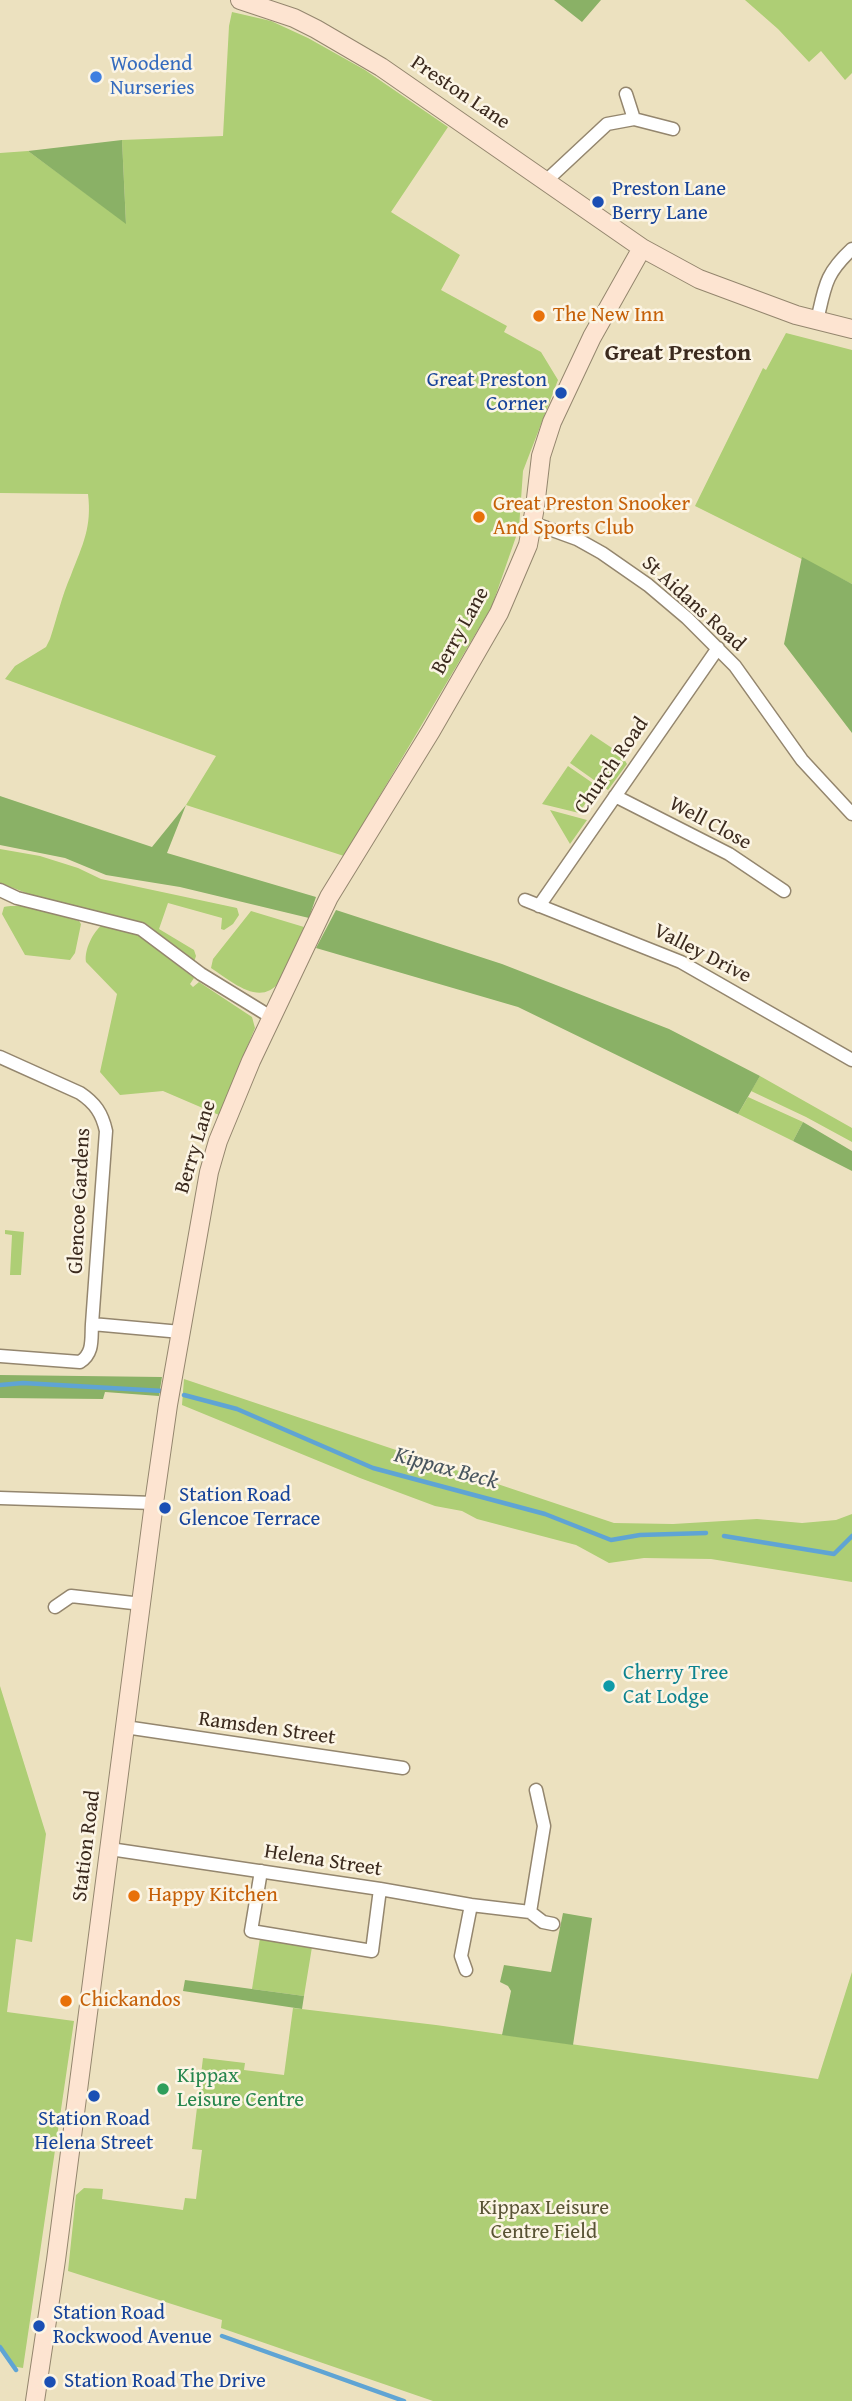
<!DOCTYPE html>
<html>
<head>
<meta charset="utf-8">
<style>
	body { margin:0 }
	canvas { display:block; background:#ece1bf }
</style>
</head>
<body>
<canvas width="852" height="2401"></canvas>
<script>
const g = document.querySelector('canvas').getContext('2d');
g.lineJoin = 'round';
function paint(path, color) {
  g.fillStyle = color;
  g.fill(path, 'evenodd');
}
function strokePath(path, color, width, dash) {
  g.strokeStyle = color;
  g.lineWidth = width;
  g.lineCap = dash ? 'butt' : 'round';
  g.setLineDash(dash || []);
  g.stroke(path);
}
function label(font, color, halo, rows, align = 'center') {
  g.font = font + ' "Gentium Book Plus",serif';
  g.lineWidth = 5;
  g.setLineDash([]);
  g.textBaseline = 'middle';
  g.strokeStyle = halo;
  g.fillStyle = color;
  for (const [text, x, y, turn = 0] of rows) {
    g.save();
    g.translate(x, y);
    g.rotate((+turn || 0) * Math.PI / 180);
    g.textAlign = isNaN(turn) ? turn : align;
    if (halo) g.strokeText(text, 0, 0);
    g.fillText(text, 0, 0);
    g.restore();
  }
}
paint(new Path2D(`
	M 745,0 L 852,0 L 852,73 L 845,80 L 821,51 L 809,62 L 778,29 Z
	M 232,12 L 271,21 L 308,38 L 365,70 L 448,127 L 391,212 L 460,255 L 441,290 L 507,326 L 504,332 L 541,352 L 558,380 L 523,471 L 519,528 L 492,606 L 344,856 L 186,805 L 216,756 L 5,679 L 15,666 L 46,647 L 50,639 C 57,618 62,595 71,575 C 83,544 92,527 88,494 L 0,493 L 0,153 L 28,151 L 126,223 L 122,140 L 223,136 L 229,26 Z
	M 786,333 L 852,350 L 852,584 L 695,506 L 763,368 L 766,370 Z
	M 591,734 L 621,754 L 627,764 L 608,790 L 570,763 Z
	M 568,766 L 597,786 L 579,813 L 542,804 Z
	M 550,810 L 587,820 L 570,844 Z
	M 0,849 L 40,856 L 78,868 L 101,879 L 237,908 L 239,915 L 233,924 L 224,930 L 221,929 L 222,918 L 168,903 L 159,929 L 194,950 L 196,956 L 194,962 L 145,923 L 45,900 L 0,883 Z
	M 23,905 L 79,921 L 81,924 L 75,953 L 70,960 L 25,955 L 2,914 L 4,907 C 10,905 16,907 23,905 Z
	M 251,911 L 304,927 L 279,982 C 260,1008 230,980 211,968 L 213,959 Z
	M 102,925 L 137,934 L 194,978 L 190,984 L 193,987 L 199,982 L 252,1017 L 255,1028 L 219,1115 L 163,1091 L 120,1095 L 100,1072 L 117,994 L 86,962 C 84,950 93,932 102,925 Z
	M 760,1076 L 852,1128 L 852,1142 L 806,1117 L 751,1091 Z
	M 748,1097 L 803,1122 L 793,1141 L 738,1114 Z
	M 5,1230 L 24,1232 L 21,1275 L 10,1275 L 12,1235 L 5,1234 Z
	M 184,1379 L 614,1523 L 673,1524 L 757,1519 L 802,1523 L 836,1520 L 852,1514 L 852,1582 L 711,1559 L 644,1558 L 609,1563 L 576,1545 L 477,1519 L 462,1511 L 435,1506 L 360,1478 L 182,1405 Z
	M 0,1686 L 46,1834 L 32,1942 L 16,1939 L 7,2012 L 74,2021 L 23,2368 L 11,2366 L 0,2347 Z
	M 260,1938 L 312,1947 L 304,1996 L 252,1989 Z
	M 852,1972 L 852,2401 L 433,2401 L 221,2328 L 222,2320 L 68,2271 L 76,2195 L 84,2188 L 103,2189 L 102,2199 L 183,2210 L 185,2198 L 196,2199 L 202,2150 L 192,2149 L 203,2058 L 245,2063 L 244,2070 L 284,2075 L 293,2008 L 436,2025 L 818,2079 Z`), '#aece75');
paint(new Path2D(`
	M 554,0 L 601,0 L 582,22 Z
	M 122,140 L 126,224 L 28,151 Z
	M 802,557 L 852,584 L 852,733 L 784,644 Z
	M 0,796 L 152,847 L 186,805 L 167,853 L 316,897 L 309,918 L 180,887 L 106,875 L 65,858 L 0,845 Z
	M 336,910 L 502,964 L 669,1029 L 760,1076 L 738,1114 L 518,1007 L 316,948 Z
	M 803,1122 L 852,1151 L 852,1171 L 793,1141 Z
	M 0,1375 L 162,1377 L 159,1396 L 105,1392 L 103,1399 L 0,1398 Z
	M 563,1913 L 592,1918 L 573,2045 L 502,2035 L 511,1991 L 508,1986 L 500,1982 L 504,1965 L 551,1972 Z
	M 185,1980 L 304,1996 L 302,2009 L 183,1991 Z`), '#8ab166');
strokePath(new Path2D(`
	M 0,1385 L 23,1383 L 163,1391
	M 184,1395 L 237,1409 L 373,1468 L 545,1514 L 611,1540 L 640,1535 L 706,1533
	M 724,1536 L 834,1554 L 852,1536
	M 222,2336 L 404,2401
	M 0,2347 L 16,2370`), '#5fa4d4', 4.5);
const street = new Path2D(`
	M 626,94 L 634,119
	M 547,180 L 607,124 L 634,119 L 673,129
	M 817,321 C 825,286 825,274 852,249
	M 533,523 L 577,539 L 602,553 L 648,585 L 687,618 L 735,666 L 802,760 L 852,814
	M 615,796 L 729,854 L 784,891
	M 0,890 L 17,898 L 141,929 L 201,974 L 271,1017
	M 525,900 L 681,962 L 852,1060
	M 539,906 L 718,648
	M 0,1057 L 80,1093 C 95,1103 102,1113 106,1131 L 92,1324 L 181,1332
	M 0,1356 L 80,1362 C 94,1353 91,1339 92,1324
	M 0,1498 L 154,1503
	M 55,1607 L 71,1596 L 142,1604
	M 125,1727 L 403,1768
	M 110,1849 L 380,1889 L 471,1905 L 530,1912
	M 261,1871 L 251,1931 L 372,1951 L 380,1889
	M 530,1912 L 544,1826 L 536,1790
	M 530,1912 L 543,1922 L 553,1924
	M 466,1970 L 461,1956 L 471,1905`);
const secondary = new Path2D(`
	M 240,0 L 294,18 L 316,29 L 381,67 L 642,248 L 699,279 L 796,315 L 852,329
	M 35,2401 L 56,2260 L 154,1503 L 168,1405 L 209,1172 L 218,1141 L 251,1061 L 329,897 L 431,731 L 499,613 L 528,545 L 535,507 L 541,456 L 552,422 L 592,337 L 642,248`);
strokePath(street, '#94866e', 15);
strokePath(secondary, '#94866e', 20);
strokePath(street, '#fff', 12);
strokePath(secondary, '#fde4d1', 18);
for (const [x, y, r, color] of [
	[96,77,7,"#3f7fe0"],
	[598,202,7,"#1a4fb4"],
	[539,316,7,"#e8710a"],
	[561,393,7,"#1a4fb4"],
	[479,517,7,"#e8710a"],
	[165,1508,7,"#1a4fb4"],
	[609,1686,7,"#0f9aa8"],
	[134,1896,7,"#e8710a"],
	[66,2001,7,"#e8710a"],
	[163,2089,7,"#2e9e5b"],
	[94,2096,7,"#1a4fb4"],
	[39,2326,7,"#1a4fb4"],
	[50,2382,7,"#1a4fb4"]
]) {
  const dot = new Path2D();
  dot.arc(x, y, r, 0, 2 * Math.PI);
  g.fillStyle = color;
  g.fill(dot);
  strokePath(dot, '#fcf5e5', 2.5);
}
label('21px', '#366cbe', '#fcf5e5', [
	["Woodend",110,65],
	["Nurseries",110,89]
], 'left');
label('21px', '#3b2a1e', '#fcf5e5', [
	["Preston Lane",460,93,34],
	["St Aidans Road",693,604,42],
	["Berry Lane",461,631,-61],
	["Church Road",612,766,-55],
	["Well Close",710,824,28],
	["Valley Drive",702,954,27],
	["Berry Lane",196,1147,-73],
	["Glencoe Gardens",80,1201,-87],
	["Ramsden Street",267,1729,8],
	["Station Road",87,1846,-83],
	["Helena Street",323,1861,9]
]);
label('21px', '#164399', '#fcf5e5', [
	["Preston Lane",612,190],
	["Berry Lane",612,214],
	["Great Preston",547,381,"right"],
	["Corner",547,405,"right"],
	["Station Road",179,1496],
	["Glencoe Terrace",179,1520],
	["Station Road",94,2120,"center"],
	["Helena Street",94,2144,"center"],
	["Station Road",53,2314],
	["Rockwood Avenue",53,2338],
	["Station Road The Drive",64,2382]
], 'left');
label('21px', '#c56008', '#fcf5e5', [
	["The New Inn",553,316],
	["Great Preston Snooker",493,505],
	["And Sports Club",493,529],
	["Happy Kitchen",148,1896],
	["Chickandos",80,2001]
], 'left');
label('21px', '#0d838f', '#fcf5e5', [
	["Cherry Tree",623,1674],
	["Cat Lodge",623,1698]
], 'left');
label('21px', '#27864d', '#fcf5e5', [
	["Kippax",177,2077],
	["Leisure Centre",177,2101]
], 'left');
label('21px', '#585334', '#fcf5e5', [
	["Kippax Leisure",544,2209],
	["Centre Field",544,2233]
]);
label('italic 23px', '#48555e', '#fcf5e5', [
	["Kippax Beck",446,1469,15]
]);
label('bold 24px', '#3b2a1e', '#fcf5e5', [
	["Great Preston",678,354]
]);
</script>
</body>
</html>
